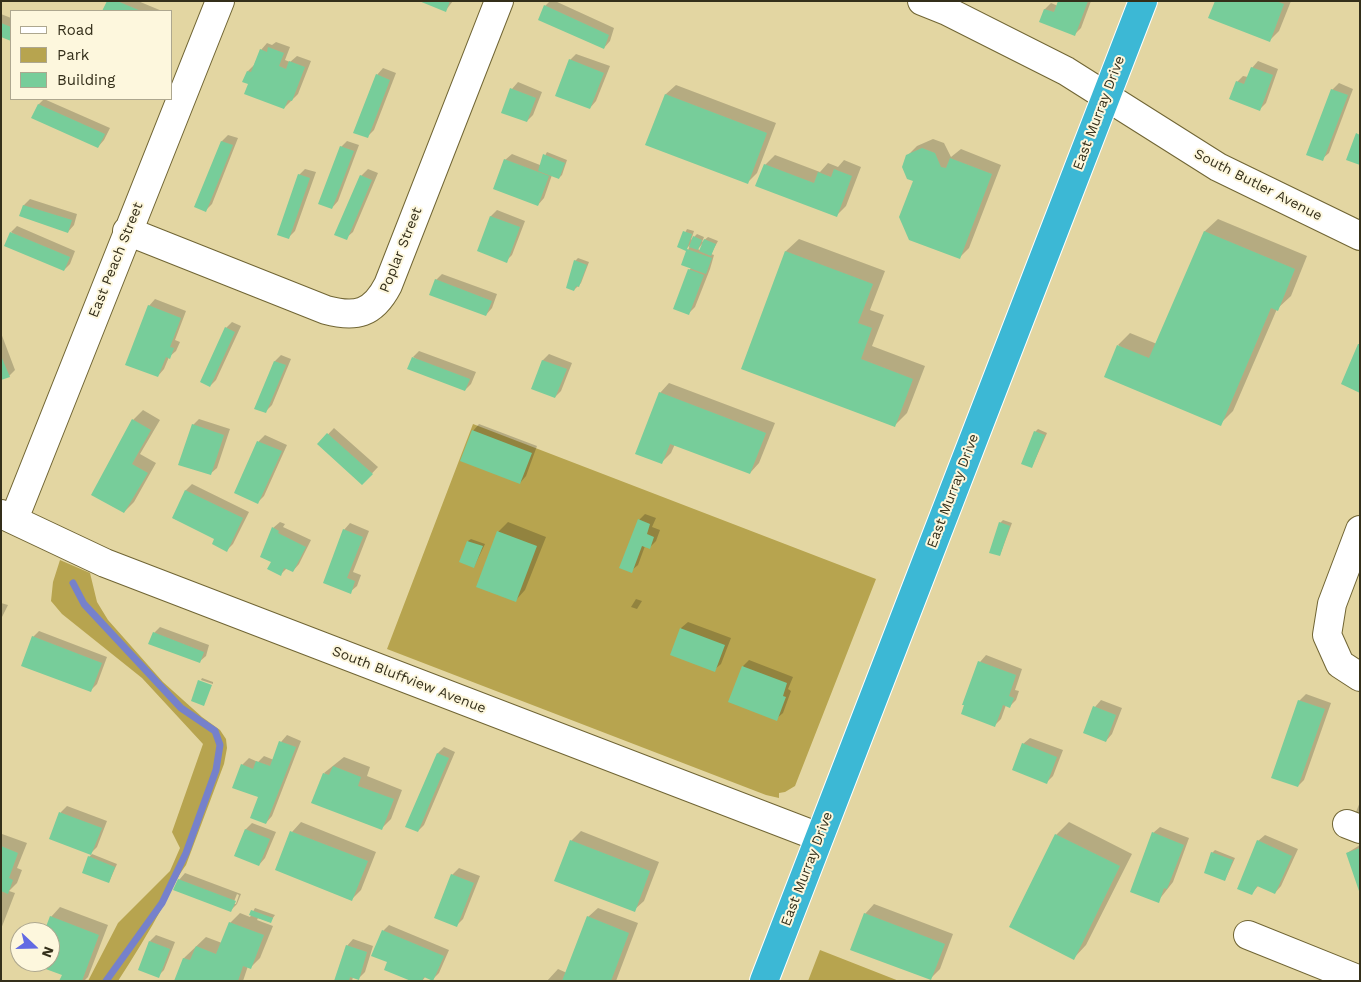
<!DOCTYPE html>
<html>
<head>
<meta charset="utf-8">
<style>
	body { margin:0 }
	#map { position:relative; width:1361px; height:982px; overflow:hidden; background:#e3d6a2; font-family:"Work Sans",sans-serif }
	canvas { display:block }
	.frame { position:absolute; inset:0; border:2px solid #342f1a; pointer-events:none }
	.legend { position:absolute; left:10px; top:10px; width:162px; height:90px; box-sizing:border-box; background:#fdf7dd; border:1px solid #ada78f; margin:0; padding:6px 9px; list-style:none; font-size:15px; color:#342f1a }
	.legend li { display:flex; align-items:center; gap:10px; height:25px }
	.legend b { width:25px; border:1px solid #ada78f }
	.north { position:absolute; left:10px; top:922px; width:50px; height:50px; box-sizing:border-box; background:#fdf7dd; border:1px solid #ada78f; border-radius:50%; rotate:111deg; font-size:14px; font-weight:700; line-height:20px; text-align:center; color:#342f1a }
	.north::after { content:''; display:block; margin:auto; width:18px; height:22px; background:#626ae3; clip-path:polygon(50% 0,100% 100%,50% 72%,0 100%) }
</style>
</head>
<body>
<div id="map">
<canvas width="1361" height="982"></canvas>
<div class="frame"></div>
<ul class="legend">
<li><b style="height:6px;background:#fff"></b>Road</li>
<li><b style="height:14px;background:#b7a44f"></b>Park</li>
<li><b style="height:14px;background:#77cd9a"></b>Building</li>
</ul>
<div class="north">N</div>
</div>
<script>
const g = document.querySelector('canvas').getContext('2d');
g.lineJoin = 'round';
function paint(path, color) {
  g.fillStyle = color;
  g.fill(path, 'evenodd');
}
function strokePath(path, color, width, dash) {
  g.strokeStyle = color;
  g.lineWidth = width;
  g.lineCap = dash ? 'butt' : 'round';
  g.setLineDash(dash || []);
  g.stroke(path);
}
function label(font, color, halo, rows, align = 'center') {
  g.font = font + ' "Work Sans",sans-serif';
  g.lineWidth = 4;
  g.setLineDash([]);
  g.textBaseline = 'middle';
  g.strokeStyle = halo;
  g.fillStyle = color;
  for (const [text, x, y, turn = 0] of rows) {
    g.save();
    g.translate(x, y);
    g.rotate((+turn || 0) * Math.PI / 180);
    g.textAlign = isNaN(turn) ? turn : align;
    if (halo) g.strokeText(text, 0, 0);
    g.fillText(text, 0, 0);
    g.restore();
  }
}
paint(new Path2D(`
	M 473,424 L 876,579 L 795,786 L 785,792 L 779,793 L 779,798 L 766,795 L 387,649 Z
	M 60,560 L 90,573 L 97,602 L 108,620 L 163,682 L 202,717 L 220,730 L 226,739 L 227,748 L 224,764 L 186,865 C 176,878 171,892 163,906 C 149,932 134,956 118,981 L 88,981 L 118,923 L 170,871 L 180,848 L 172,832 L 203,744 L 142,678 L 62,614 L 51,601 L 53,582 Z
	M 820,950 L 899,981 L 808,981 Z`), '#b7a44f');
paint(new Path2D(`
	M 108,1 L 138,1 L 162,11 L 104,11 Z
	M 422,1 L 453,1 L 446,10 Z
	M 550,1 L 555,1 L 614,28 L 610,41 L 604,48 L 545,6 Z
	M 1060,1 L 1091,1 L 1081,28 L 1075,34 L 1040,21 L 1045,9 L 1051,3 L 1058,6 Z
	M 1216,1 L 1291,1 L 1279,31 L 1270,40 Z
	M 1,14 L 11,18 L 11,39 L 1,35 Z
	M 276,42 L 290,47 L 285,60 L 290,62 L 297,56 L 311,61 L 298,94 L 284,108 L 249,84 L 248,71 L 254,65 L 261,50 L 267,43 L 272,45 Z
	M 576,54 L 610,66 L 596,101 L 590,108 L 570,60 Z
	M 1258,61 L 1278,69 L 1266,103 L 1260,109 L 1237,82 L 1243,76 L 1248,77 L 1252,68 Z
	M 383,68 L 396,73 L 374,130 L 367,137 L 377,75 Z
	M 518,82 L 542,92 L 533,115 L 527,121 L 512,89 Z
	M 1339,83 L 1353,89 L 1329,153 L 1322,159 L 1332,90 Z
	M 676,85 L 776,123 L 757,173 L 748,182 L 647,145 L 666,94 Z
	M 44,99 L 110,128 L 104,140 L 98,147 L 33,118 L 39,104 Z
	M 228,135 L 238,138 L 212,204 L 206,210 L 196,207 L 222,141 Z
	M 933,139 L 944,143 L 951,157 L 961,149 L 1001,165 L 969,248 L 960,257 L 915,180 L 907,156 L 917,146 Z
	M 347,141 L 359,145 L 338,201 L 332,208 L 341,147 Z
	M 547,152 L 567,160 L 562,175 L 559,178 L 552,175 L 544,198 L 538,205 L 505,160 L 512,154 L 540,165 Z
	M 775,155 L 820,172 L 828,163 L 838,167 L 844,160 L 861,167 L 846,206 L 836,216 L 765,165 Z
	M 305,169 L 316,172 L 295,231 L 288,238 L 299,175 Z
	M 368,169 L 378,173 L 353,232 L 346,238 L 361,176 Z
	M 30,199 L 77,214 L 74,225 L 68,232 L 21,216 L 24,205 Z
	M 497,210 L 525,221 L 512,255 L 506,261 L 478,250 L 491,216 Z
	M 1218,219 L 1307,256 L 1291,296 L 1277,309 L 1233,411 L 1220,424 L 1118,345 L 1130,333 L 1157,344 L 1205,231 Z
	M 17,226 L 75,251 L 70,264 L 64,270 L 11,232 Z
	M 687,229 L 694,231 L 691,240 L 697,234 L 704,237 L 702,242 L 708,237 L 718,241 L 711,254 L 714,255 L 710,269 L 695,307 L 689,313 L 689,270 L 692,267 L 683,264 L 690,245 L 686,249 L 678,247 ZM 703,243 L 701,251 L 698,249 Z
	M 799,239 L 885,271 L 870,310 L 884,315 L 872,346 L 925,366 L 907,413 L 894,426 L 742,368 L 786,251 Z
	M 578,258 L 589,262 L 581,283 L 574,290 L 575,261 Z
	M 442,274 L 497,294 L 492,308 L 486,315 L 436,280 Z
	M 155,299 L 186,311 L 175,340 L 180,342 L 176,351 L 169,357 L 164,369 L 158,376 L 149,306 Z
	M 232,322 L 241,326 L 216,380 L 210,386 L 226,328 Z
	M 1,333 L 15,370 L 9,376 L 1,379 Z
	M 419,351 L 476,372 L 471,384 L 465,390 L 413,357 Z
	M 549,354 L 572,363 L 561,391 L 555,397 L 532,388 L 543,360 Z
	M 281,355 L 291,359 L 272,405 L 265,412 L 275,361 Z
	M 669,383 L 775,423 L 759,463 L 750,473 L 675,444 L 671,453 L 662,462 L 660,393 Z
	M 143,410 L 160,420 L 140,454 L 156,463 L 134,502 L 124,512 L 133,420 Z
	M 199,419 L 230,429 L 217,468 L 210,474 L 193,425 Z
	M 479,424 L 537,446 L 526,476 L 520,483 L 473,431 Z
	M 334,428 L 378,467 L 362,484 L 319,444 Z
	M 1038,429 L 1047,433 L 1032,467 L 1035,432 Z
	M 265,435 L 287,445 L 264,496 L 258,502 L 236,492 L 259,441 Z
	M 192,484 L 249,512 L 233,544 L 227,550 L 216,538 L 173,518 L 186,490 Z
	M 645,514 L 656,518 L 652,527 L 660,530 L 656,541 L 650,547 L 645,546 L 638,565 L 631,571 L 639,520 Z
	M 1003,520 L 1012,523 L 1000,555 L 1000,523 Z
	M 280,522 L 285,524 L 283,527 L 311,540 L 299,564 L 293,571 L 287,568 L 281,574 L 272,561 L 273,528 Z
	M 508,522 L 546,537 L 525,590 L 516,600 L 498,532 Z
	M 350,523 L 369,531 L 353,572 L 361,575 L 357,586 L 350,592 L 324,582 L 344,530 Z
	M 471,539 L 485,544 L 474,567 L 468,541 Z
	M 636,599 L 642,601 L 637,609 L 631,607 Z
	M 1,603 L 8,605 L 1,619 Z
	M 688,622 L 731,638 L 721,664 L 714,670 L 672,654 L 681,628 Z
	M 160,627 L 209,645 L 206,656 L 199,662 L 154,633 Z
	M 39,631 L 107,657 L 97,684 L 90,691 L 33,637 Z
	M 986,655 L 1022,669 L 1015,690 L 1019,691 L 1016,700 L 1009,707 L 1006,705 L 1001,719 L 995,725 L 964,704 L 980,662 Z
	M 749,660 L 793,677 L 788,689 L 791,691 L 783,713 L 776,719 L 743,666 Z
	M 202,678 L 213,682 L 213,684 L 201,680 Z
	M 1306,694 L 1331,703 L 1304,780 L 1298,786 L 1299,701 Z
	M 1101,700 L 1122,708 L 1112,734 L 1106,741 L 1095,707 Z
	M 287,735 L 301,741 L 272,816 L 266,823 L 260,797 L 242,765 L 249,758 L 258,762 L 264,756 L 274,760 L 281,742 Z
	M 1030,738 L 1063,750 L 1053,776 L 1047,782 L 1023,744 Z
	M 444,747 L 455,752 L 424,825 L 418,831 L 438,753 Z
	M 344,757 L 370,767 L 367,776 L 402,790 L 391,819 L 381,829 L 324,773 Z
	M 1360,802 L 1360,813 L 1356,812 Z
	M 67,806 L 107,821 L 97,847 L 91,853 L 51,838 L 61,812 Z
	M 301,822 L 376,852 L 361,890 L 352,899 L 292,832 Z
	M 1069,822 L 1132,854 L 1086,945 L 1074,958 L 1010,926 L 1056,835 Z
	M 252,823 L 276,832 L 265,858 L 259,865 L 236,856 L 246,829 Z
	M 1160,827 L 1189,838 L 1173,882 L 1158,901 L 1153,833 Z
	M 581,831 L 659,862 L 644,901 L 634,910 L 571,841 Z
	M 2,834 L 27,843 L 17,868 L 22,870 L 17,883 L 9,891 L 15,893 L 1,929 Z
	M 1265,835 L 1298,849 L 1281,886 L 1275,893 L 1259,885 L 1251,894 L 1258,841 Z
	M 1360,845 L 1360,888 L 1347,853 Z
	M 1215,850 L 1235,858 L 1225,880 L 1212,853 Z
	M 92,854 L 117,864 L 109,882 L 89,857 Z
	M 459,868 L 480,876 L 463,919 L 457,925 L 436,917 L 452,875 Z
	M 185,873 L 241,894 L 237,904 L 231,910 L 179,880 ZM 237,894 L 239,895 L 236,904 L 233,904 Z
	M 874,904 L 953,934 L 940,969 L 930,979 L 865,914 Z
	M 60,907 L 108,925 L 88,977 L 84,981 L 64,981 L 63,974 L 34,963 L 50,962 L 50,932 L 45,932 L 51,917 Z
	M 255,908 L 275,915 L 270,922 L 258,918 L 257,920 L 273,926 L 260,958 L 251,967 L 248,966 L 243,981 L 176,981 L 184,958 L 206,937 L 222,943 L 230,923 L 240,913 L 250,917 Z
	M 598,908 L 638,923 L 616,981 L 547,981 L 558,969 L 567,973 L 588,917 Z
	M 389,925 L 449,950 L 439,973 L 433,979 L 426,976 L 422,981 L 388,962 L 383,931 Z
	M 156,935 L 175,942 L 164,970 L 158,976 L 150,941 Z
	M 353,939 L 373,946 L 365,972 L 359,978 L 353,977 L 352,981 L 335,981 L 347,946 Z`), '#0003');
strokePath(new Path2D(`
	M 73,583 L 84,604 L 181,708 L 215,731 L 220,745 L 216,770 L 186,853 L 162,903 L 106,981`), '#7681cb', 7);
paint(new Path2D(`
	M 107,1 L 117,1 L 141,11 L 102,11 Z
	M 419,1 L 450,1 L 446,12 Z
	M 1058,1 L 1088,1 L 1075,36 L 1039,22 L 1044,9 L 1054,12 Z
	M 1215,1 L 1276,1 L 1284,4 L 1270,42 L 1208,18 Z
	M 544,5 L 609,35 L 604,49 L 538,20 Z
	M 1,23 L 11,27 L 11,41 L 1,37 Z
	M 268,47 L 284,53 L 279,66 L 286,69 L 289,61 L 305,67 L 292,101 L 288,100 L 284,109 L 244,94 L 248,84 L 242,82 L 247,71 L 251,72 L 260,49 L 267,52 Z
	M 569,59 L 604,73 L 590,109 L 555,96 Z
	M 1251,67 L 1273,75 L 1260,111 L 1229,99 L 1236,81 L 1244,84 Z
	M 376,74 L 390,80 L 368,138 L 353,133 Z
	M 510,88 L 536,98 L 527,122 L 501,113 Z
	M 1331,89 L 1348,95 L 1323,161 L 1306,155 Z
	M 665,94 L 767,133 L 748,184 L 645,145 Z
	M 38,104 L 105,134 L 98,148 L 31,118 Z
	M 1356,133 L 1360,135 L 1360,165 L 1346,160 Z
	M 221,141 L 233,145 L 206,212 L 194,207 Z
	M 340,146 L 354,151 L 332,209 L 318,204 Z
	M 922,148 L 935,153 L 941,167 L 946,168 L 950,158 L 992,174 L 960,259 L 909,240 L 899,217 L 913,181 L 907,179 L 902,167 L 906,155 Z
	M 543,154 L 565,163 L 559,179 L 538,171 Z
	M 504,159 L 549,176 L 538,206 L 493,189 Z
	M 764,164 L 814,183 L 818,172 L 831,177 L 834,169 L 852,176 L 837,217 L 755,186 Z
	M 298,174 L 310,178 L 289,239 L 277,235 Z
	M 360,175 L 372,180 L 347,240 L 334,235 Z
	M 23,205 L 72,220 L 68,233 L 19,216 Z
	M 490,216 L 520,227 L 507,263 L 477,251 Z
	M 683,231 L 692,234 L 687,249 L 712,258 L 706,274 L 681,265 L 686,251 L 677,247 Z
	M 1204,231 L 1295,269 L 1278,311 L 1271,308 L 1221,426 L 1104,377 L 1117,345 L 1149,358 Z
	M 10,232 L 70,257 L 64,271 L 4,246 Z
	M 693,236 L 702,240 L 698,250 L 689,247 Z
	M 704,239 L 716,244 L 711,256 L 699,251 Z
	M 785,251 L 873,284 L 858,323 L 872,328 L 861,359 L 913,379 L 895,427 L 741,369 Z
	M 574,260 L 587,265 L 579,287 L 576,286 L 574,291 L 566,288 Z
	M 688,269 L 704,275 L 689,315 L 673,309 Z
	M 435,279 L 492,301 L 486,316 L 429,295 Z
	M 148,305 L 181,318 L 170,347 L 174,348 L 170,359 L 166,357 L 158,377 L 125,365 Z
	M 225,327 L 235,332 L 210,387 L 200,382 Z
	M 1358,344 L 1360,344 L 1360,393 L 1341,384 Z
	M 1,356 L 10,377 L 1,380 Z
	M 412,357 L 470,379 L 465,391 L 407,369 Z
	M 542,360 L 567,369 L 555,398 L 531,389 Z
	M 274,361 L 286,365 L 266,413 L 254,409 Z
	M 659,392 L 766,433 L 750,474 L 670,444 L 662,464 L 635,454 Z
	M 132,419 L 151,430 L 132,464 L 148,473 L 124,513 L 91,495 Z
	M 192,424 L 224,435 L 211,475 L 178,465 Z
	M 472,430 L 532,453 L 520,484 L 460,461 Z
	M 1034,431 L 1045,435 L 1032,468 L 1021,464 Z
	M 327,433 L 373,474 L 362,485 L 317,444 Z
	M 257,441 L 282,451 L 258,504 L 234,493 Z
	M 185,490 L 243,518 L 227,552 L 212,544 L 214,539 L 172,518 Z
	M 638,519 L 650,524 L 647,534 L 654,537 L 650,549 L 642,546 L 632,573 L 619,568 Z
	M 999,522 L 1010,526 L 1000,556 L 989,553 Z
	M 272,527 L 279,531 L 278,533 L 306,547 L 293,572 L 284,568 L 281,576 L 267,569 L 271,562 L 260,557 Z
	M 343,529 L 363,537 L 347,578 L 355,581 L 351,594 L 323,583 Z
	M 497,531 L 537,546 L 516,602 L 476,587 Z
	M 467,541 L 483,546 L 474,568 L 459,562 Z
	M 680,628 L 725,645 L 715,672 L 670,655 Z
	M 153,632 L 204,652 L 200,663 L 148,644 Z
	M 32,636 L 102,663 L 91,692 L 21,666 Z
	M 978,661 L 1016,675 L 1009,696 L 1014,698 L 1010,708 L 1003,705 L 995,727 L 961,714 L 964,705 L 962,705 Z
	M 742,666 L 787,683 L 783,696 L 786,697 L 777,721 L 728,702 Z
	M 198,680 L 212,685 L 204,706 L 191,701 Z
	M 1298,700 L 1325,709 L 1298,787 L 1271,778 Z
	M 1093,706 L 1116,715 L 1106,742 L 1083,733 Z
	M 279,741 L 296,747 L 266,824 L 250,818 L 258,797 L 232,788 L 241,764 L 253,769 L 256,761 L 270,766 Z
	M 1022,743 L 1057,757 L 1047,784 L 1012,770 Z
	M 437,753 L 449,758 L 418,832 L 405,827 Z
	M 333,766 L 361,777 L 358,786 L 394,799 L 382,830 L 311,803 L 323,773 L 329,775 Z
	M 59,812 L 102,828 L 91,855 L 49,839 Z
	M 245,829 L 270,839 L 259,866 L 234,856 Z
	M 290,831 L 368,861 L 352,901 L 275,870 Z
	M 1152,832 L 1184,845 L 1167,889 L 1164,888 L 1159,903 L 1130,892 Z
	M 1055,834 L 1120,866 L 1074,960 L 1009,927 Z
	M 570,840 L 650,871 L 635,912 L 554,881 Z
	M 1257,840 L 1292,856 L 1275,894 L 1257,886 L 1252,895 L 1237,889 Z
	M 1,846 L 18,853 L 9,878 L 13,880 L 8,894 L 1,891 Z
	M 1360,848 L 1360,891 L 1359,891 L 1346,853 Z
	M 1211,852 L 1233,860 L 1225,881 L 1204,873 Z
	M 88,856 L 115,867 L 109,883 L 82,873 Z
	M 451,874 L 474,883 L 457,927 L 434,918 Z
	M 178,879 L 236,901 L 231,912 L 173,890 Z
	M 251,910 L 273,918 L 271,923 L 249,915 Z
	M 864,913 L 945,944 L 931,980 L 850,950 Z
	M 50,916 L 99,935 L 82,981 L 59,981 L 62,975 L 32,964 L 50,962 L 50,932 L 44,932 Z
	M 587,916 L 629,933 L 611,981 L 562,981 Z
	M 229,922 L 264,935 L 251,969 L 243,966 L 238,981 L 174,981 L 183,958 L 190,960 L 196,946 L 216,954 Z
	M 382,930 L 444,956 L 433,981 L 424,977 L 422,981 L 411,981 L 384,970 L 387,962 L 371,956 Z
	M 149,941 L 170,949 L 159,978 L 138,970 Z
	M 346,945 L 367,952 L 359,980 L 350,977 L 349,981 L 334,981 Z`), '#77cd9a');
const minor = new Path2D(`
	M 922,1 L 947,11 L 1066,71 L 1218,167 L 1360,236
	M 127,231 L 326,310 C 356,318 373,314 388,285 L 499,1
	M 1,514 L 105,563 L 819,837
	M 14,519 L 220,1
	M 1360,530 L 1332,604 L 1327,635 L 1340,664 L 1360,677
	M 1347,824 L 1360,829
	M 1248,935 L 1360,980`);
const highway = new Path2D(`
	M 764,981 L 1143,1`);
strokePath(minor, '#706534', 30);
strokePath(highway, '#fff', 30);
strokePath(minor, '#fff', 28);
strokePath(highway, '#3cb8d5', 28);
label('14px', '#342f1a', '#fdf7dd', [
	["East Murray Drive",1099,113,-69],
	["South Butler Avenue",1258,185,27],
	["Poplar Street",401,250,-68],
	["East Peach Street",116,260,-68],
	["East Murray Drive",953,491,-69],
	["South Bluffview Avenue",409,680,21],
	["East Murray Drive",807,869,-69]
]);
</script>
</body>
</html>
